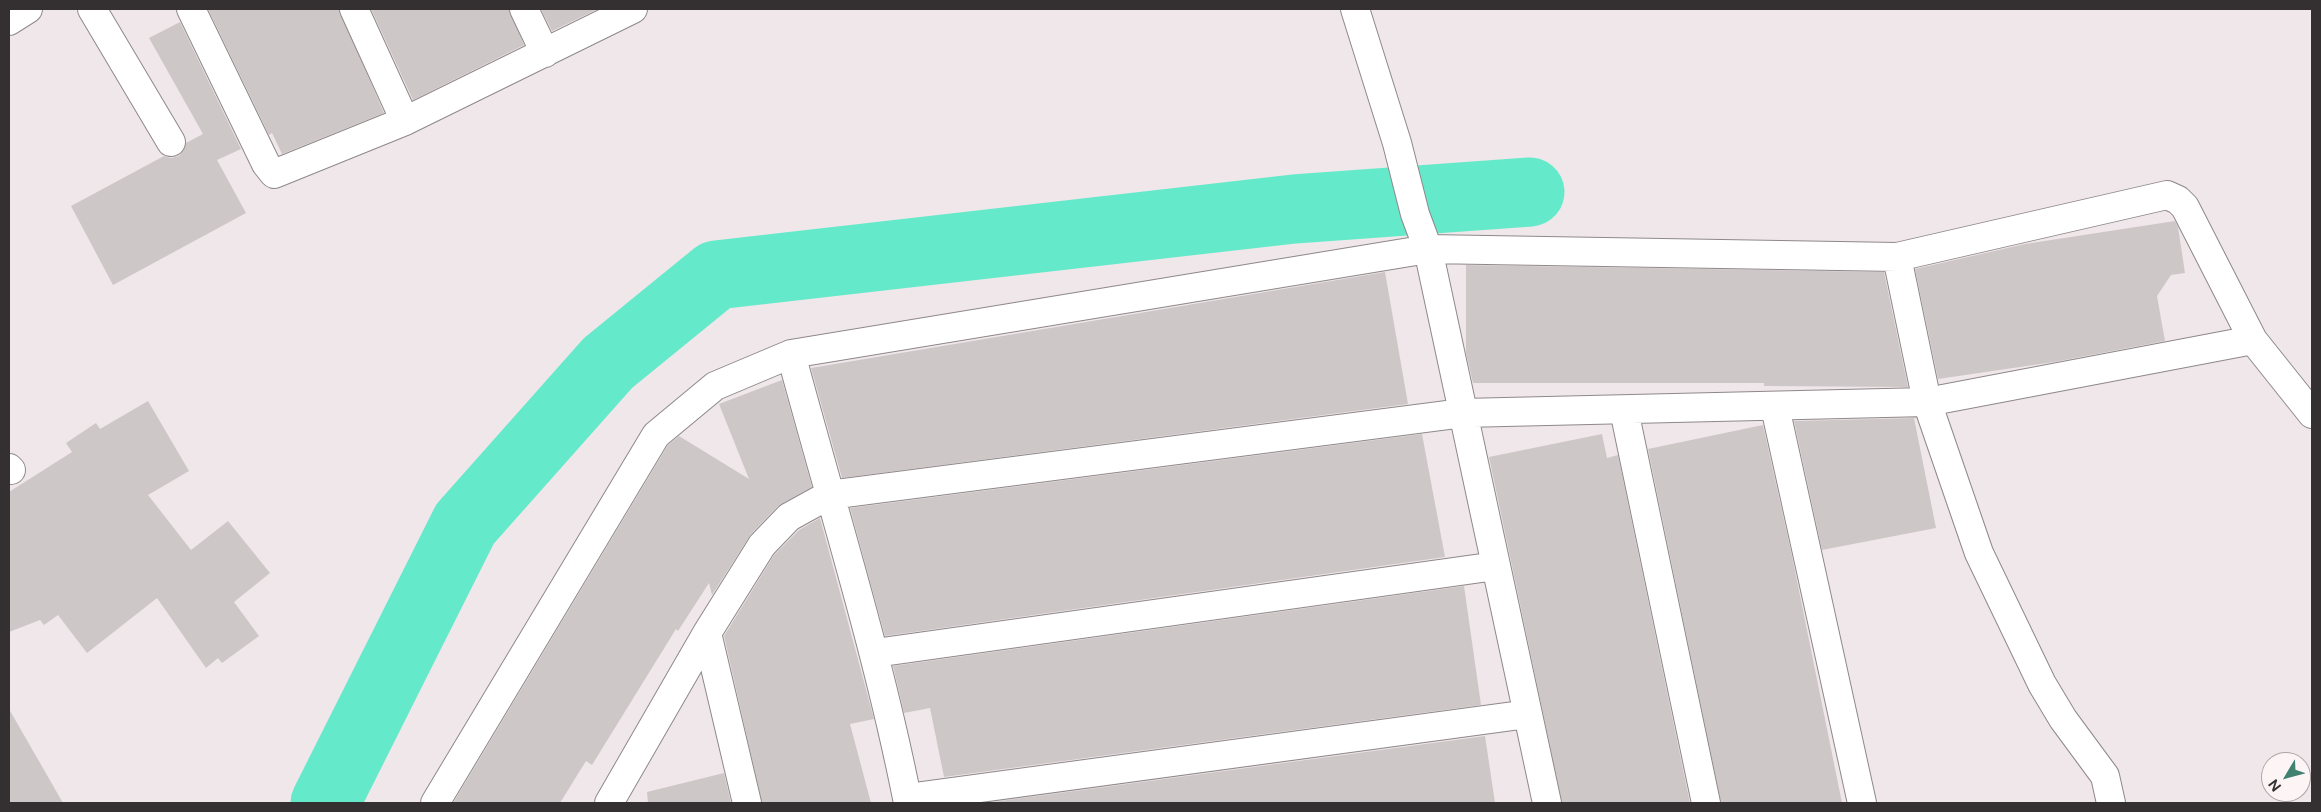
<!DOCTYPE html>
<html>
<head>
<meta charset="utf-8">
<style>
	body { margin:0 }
	#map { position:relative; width:2321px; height:812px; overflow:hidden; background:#efe7e9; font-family:"Public Sans",sans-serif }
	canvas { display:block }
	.frame { position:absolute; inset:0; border:10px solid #343031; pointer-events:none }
	.north { position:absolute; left:2261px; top:752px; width:50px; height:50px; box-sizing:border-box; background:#fdf4f6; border:1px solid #ada6a7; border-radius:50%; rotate:233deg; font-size:14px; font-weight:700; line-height:20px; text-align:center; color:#343031 }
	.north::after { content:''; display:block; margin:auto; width:18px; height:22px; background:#408171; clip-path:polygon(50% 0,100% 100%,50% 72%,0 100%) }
</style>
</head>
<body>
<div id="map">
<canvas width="2321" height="812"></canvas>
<div class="frame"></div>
<div class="north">N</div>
</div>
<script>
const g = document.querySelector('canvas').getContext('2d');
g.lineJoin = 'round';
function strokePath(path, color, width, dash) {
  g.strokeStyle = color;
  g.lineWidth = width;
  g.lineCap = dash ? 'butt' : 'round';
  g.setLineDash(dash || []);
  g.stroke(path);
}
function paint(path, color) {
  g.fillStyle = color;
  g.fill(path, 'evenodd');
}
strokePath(new Path2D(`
	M 325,803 L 465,524 L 608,363 L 716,275 L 1294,209 L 1530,192`), '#64eaca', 69);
paint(new Path2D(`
	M 208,9 L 339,9 L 384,113 L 282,154 L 272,133 L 269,135 Z
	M 371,9 L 509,9 L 524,45 L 413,100 Z
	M 541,9 L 598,9 L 552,31 Z
	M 180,22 L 241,149 L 217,160 L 246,213 L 113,285 L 71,206 L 164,156 L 171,158 L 179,156 L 184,150 L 186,143 L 203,134 L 149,38 Z
	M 2175,221 L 2178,227 L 2185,273 L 2171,275 L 2157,296 L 2165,341 L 2054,362 L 1938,379 L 1915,269 L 2025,244 Z
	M 1466,265 L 1884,272 L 1908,387 L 1764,386 L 1764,383 L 1473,383 L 1466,353 Z
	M 1385,272 L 1408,404 L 842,478 L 811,368 Z
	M 782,380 L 812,487 L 778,506 L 751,534 L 712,595 L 709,583 L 678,631 L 676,629 L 592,765 L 586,761 L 560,803 L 453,803 L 668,445 L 679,436 L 749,479 L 719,404 Z
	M 148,401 L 189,471 L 148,495 L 191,550 L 228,521 L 270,573 L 234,602 L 259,636 L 222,663 L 218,658 L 206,668 L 157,598 L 87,653 L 58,615 L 44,625 L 40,620 L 9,632 L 9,492 L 72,452 L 66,443 L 96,423 L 100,429 Z
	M 1914,418 L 1936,528 L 1822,550 L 1794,421 Z
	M 1763,425 L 1792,556 L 1842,803 L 1721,803 L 1648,449 Z
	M 1422,434 L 1445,557 L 885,636 L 850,508 Z
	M 1602,434 L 1607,458 L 1618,455 L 1690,803 L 1562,803 L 1489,457 Z
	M 820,518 L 874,719 L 850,724 L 871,803 L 762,803 L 724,636 L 774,555 L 799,530 Z
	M 1464,586 L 1481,705 L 944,777 L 930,708 L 904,713 L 893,666 Z
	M 9,709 L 63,803 L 9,803 Z
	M 1485,736 L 1495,803 L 985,803 Z
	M 724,773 L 731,803 L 648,803 L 647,792 Z`), '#cec7c8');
const minor = new Path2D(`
	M 92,9 L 171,142
	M 191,9 L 266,164 L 274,174 L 405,121 L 633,9
	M 354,9 L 405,121
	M 524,9 L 545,53
	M 1355,9 L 1397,143 L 1415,214 L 1428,249 L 1547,803
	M 9,21 L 28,9
	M 1897,257 L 1927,402 L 1979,553 L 2042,684 L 2063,719 L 2105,776 L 2111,803
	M 2253,340 L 2312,414
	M 791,354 C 831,503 878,651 908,803
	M 1775,407 L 1862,803
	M 1624,410 L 1706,803
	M 9,468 L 11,470
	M 707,633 L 747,803
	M 875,653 L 1496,566
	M 907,798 L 1528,714
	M 435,803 L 656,435 L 715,386 L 791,354 L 1428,249 L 1897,257 L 2167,195 L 2178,200 L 2185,207 L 2253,340 L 1927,402 L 1463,413 L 829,495 L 789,517 L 762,545 L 707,633 L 609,803`);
strokePath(minor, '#8f888a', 30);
strokePath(minor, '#fff', 28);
</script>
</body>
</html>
